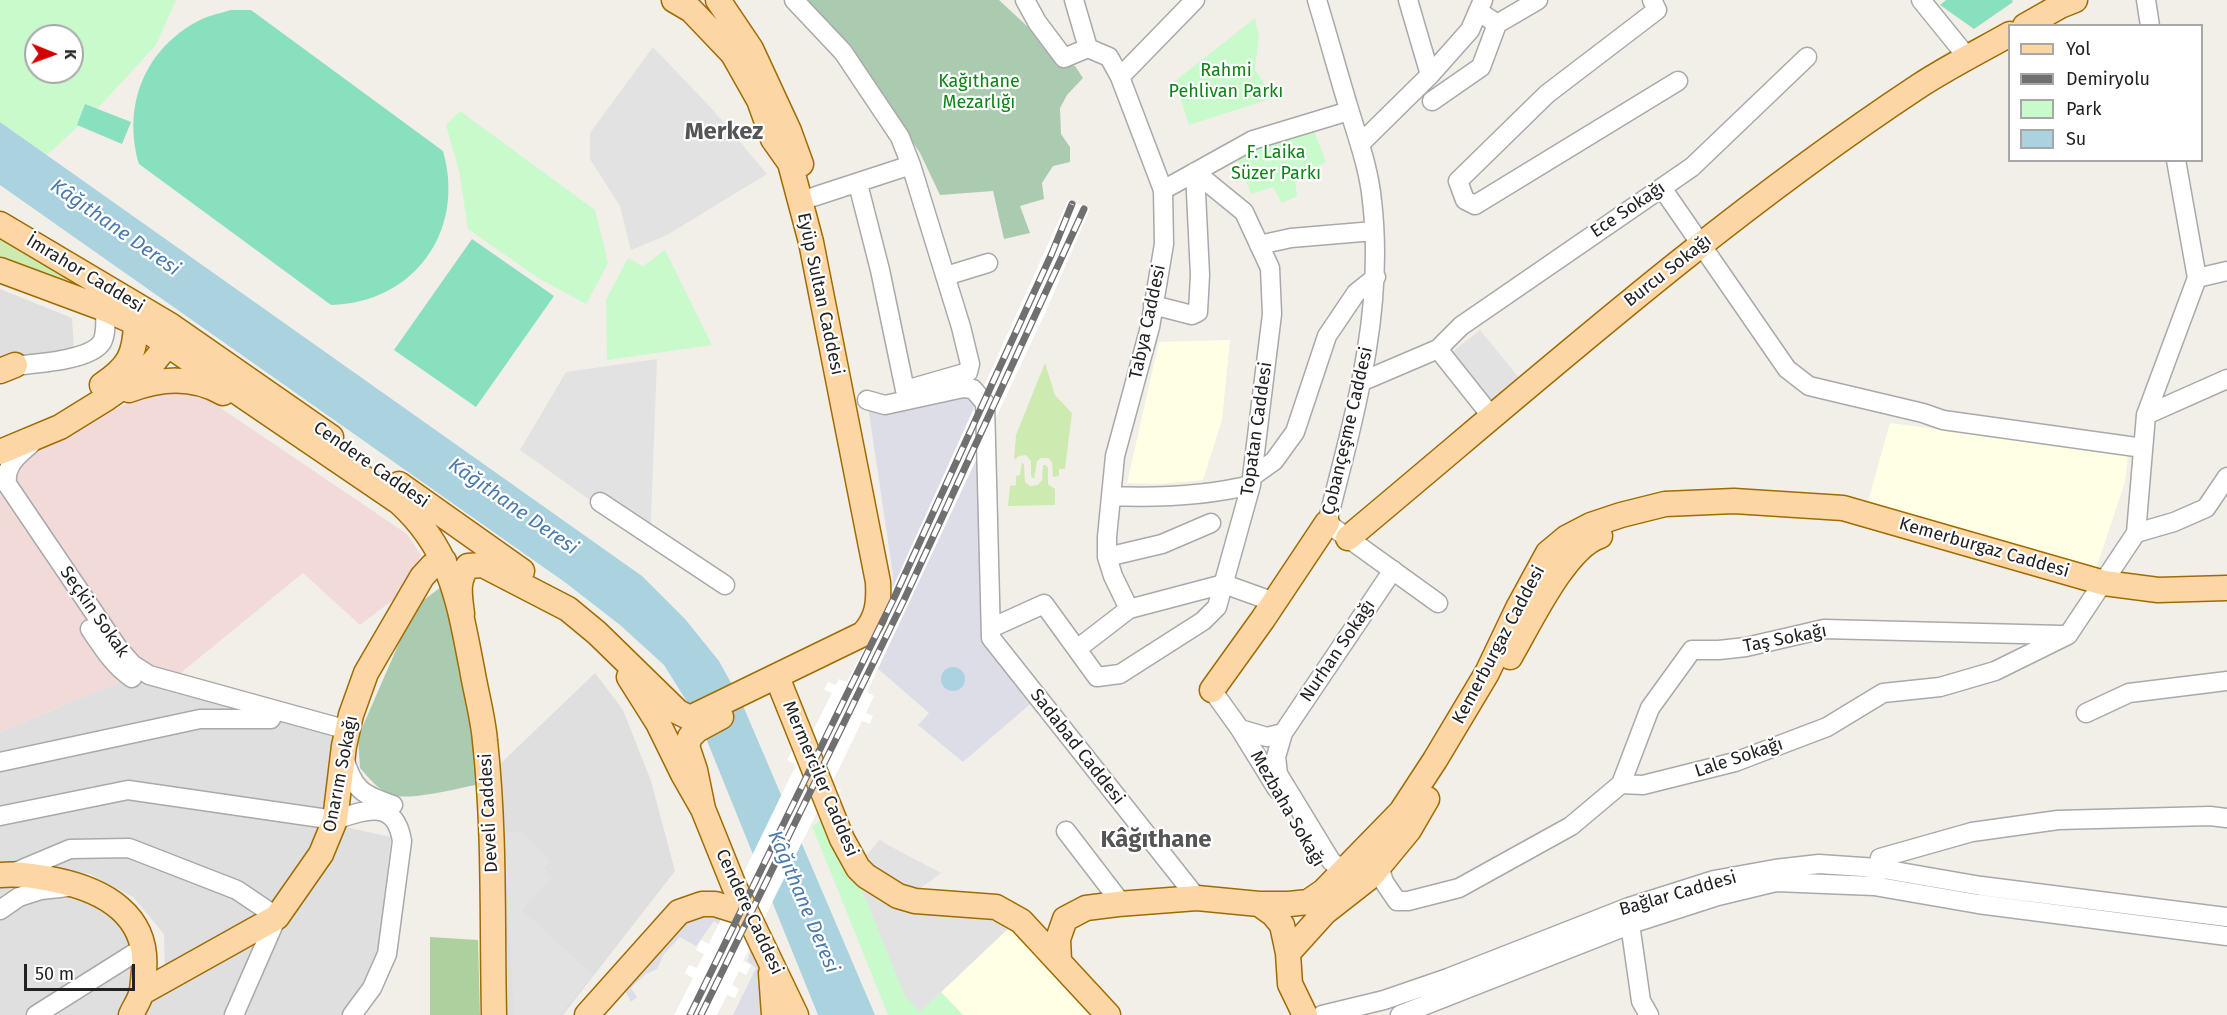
<!DOCTYPE html>
<html>
<head>
<meta charset="utf-8">
<style>
	body { margin:0 }
	#map { position:relative; width:2227px; height:1015px; overflow:hidden; background:#f2efe9; font-family:"Fira Sans",sans-serif }
	canvas { display:block }
	.legend { position:absolute; left:2008px; top:24px; width:195px; height:138px; box-sizing:border-box; background:#fff; border:2px solid #a7a7a7; margin:0; padding:8px 10px; list-style:none; font-size:18px; color:#222 }
	.legend li { display:flex; align-items:center; gap:12px; height:30px }
	.legend b { width:30px; border:2px solid #a7a7a7 }
	.north { position:absolute; left:24px; top:24px; width:60px; height:60px; box-sizing:border-box; background:#fff; border:2px solid #a7a7a7; border-radius:50%; rotate:91deg; font-size:16px; font-weight:700; line-height:24px; text-align:center; color:#222 }
	.north::after { content:''; display:block; margin:auto; width:21px; height:27px; background:#d40000; clip-path:polygon(50% 0,100% 100%,50% 72%,0 100%) }
	.scale { position:absolute; left:24px; top:964px; width:111px; height:27px; box-sizing:border-box; border:3px solid #222; border-top:0; padding-left:8px; font-size:18px; line-height:21px; white-space:nowrap; color:#222; -webkit-text-stroke:4px #fff; paint-order:stroke }
</style>
</head>
<body>
<div id="map">
<canvas width="2227" height="1015"></canvas>
<ul class="legend">
<li><b style="height:8px;background:#fcd6a4"></b>Yol</li>
<li><b style="height:8px;background:#707070"></b>Demiryolu</li>
<li><b style="height:16px;background:#c8facc"></b>Park</li>
<li><b style="height:16px;background:#aad3df"></b>Su</li>
</ul>
<div class="north">K</div>
<div class="scale">50 m</div>
</div>
<script>
const g = document.querySelector('canvas').getContext('2d');
g.lineJoin = 'round';
function paint(path, color) {
  g.fillStyle = color;
  g.fill(path, 'evenodd');
}
function strokePath(path, color, width, dash) {
  g.strokeStyle = color;
  g.lineWidth = width;
  g.lineCap = dash ? 'butt' : 'round';
  g.setLineDash(dash || []);
  g.stroke(path);
}
function label(font, color, halo, rows, align = 'center') {
  g.font = font + ' "Fira Sans",sans-serif';
  g.lineWidth = 4.5;
  g.setLineDash([]);
  g.textBaseline = 'middle';
  g.strokeStyle = halo;
  g.fillStyle = color;
  for (const [text, x, y, turn = 0] of rows) {
    g.save();
    g.translate(x, y);
    g.rotate((+turn || 0) * Math.PI / 180);
    g.textAlign = isNaN(turn) ? turn : align;
    if (halo) g.strokeText(text, 0, 0);
    g.fillText(text, 0, 0);
    g.restore();
  }
}
paint(new Path2D(`
	M 0,289 L 72,318 L 74,352 L 0,362 Z
	M 595,673 L 623,710 L 651,781 L 675,871 L 563,1015 L 506,1015 L 498,766 Z
	M 171,681 L 340,728 L 324,824 L 302,873 L 266,916 L 165,974 L 164,934 L 133,897 L 90,874 L 16,865 L 0,865 L 0,732 L 119,682 Z
	M 341,826 L 391,837 L 378,954 L 346,1015 L 140,1015 L 154,993 L 282,921 Z
	M 0,882 L 81,894 L 116,919 L 133,949 L 133,980 L 125,1007 L 119,1015 L 0,1015 Z`), '#e0dfdf');
paint(new Path2D(`
	M 155,389 L 206,398 L 407,534 L 421,555 L 398,596 L 360,625 L 303,573 L 171,681 L 119,682 L 0,732 L 0,462 L 80,427 Z`), '#f2dad9');
paint(new Path2D(`
	M 1230,340 L 1222,420 L 1203,480 L 1160,484 L 1127,483 L 1159,342 Z
	M 1890,423 L 2128,454 L 2125,482 L 2095,572 L 1866,509 Z
	M 1011,926 L 1095,1015 L 963,1015 L 941,993 L 920,1012 Z`), '#ffffe5');
paint(new Path2D(`
	M 0,234 L 88,287 L 86,291 L 0,257 Z
	M 1045,363 L 1055,395 L 1072,413 L 1065,469 L 1059,469 L 1059,476 L 1053,477 L 1052,462 L 1048,458 L 1041,458 L 1037,461 L 1034,479 L 1031,476 L 1031,461 L 1026,455 L 1019,456 L 1014,460 L 1016,435 Z
	M 1022,462 L 1024,465 L 1025,482 L 1030,486 L 1038,485 L 1042,480 L 1043,465 L 1046,465 L 1048,468 L 1048,484 L 1055,489 L 1055,505 L 1008,506 L 1010,486 L 1016,485 L 1016,476 L 1020,475 Z`), '#cdebb0');
paint(new Path2D(`
	M 430,937 L 478,940 L 480,1015 L 430,1015 Z`), '#add19e');
paint(new Path2D(`
	M 806,0 L 999,0 L 1042,40 L 1058,62 L 1075,66 L 1083,78 L 1067,95 L 1060,108 L 1061,134 L 1070,147 L 1070,162 L 1053,166 L 1042,183 L 1044,199 L 1020,206 L 1030,233 L 1004,239 L 993,191 L 940,195 L 920,153 L 858,61 Z
	M 441,587 L 447,587 L 477,735 L 480,784 C 460,788 410,801 392,795 C 378,790 369,778 360,768 L 358,737 L 406,627 L 421,602 Z`), '#aacbaf');
paint(new Path2D(`
	M 0,0 L 176,0 L 156,45 L 96,110 L 47,155 L 0,122 ZM 36,36 L 72,36 L 72,72 L 36,72 Z
	M 1255,18 L 1259,37 L 1255,69 L 1273,98 L 1189,125 L 1175,81 Z
	M 460,111 L 595,210 L 608,263 L 586,304 L 538,278 L 468,229 L 459,171 L 446,125 Z
	M 1312,126 L 1326,162 L 1295,177 L 1297,196 L 1282,203 L 1273,187 L 1251,194 L 1235,153 Z
	M 665,250 L 712,345 L 607,360 L 606,300 L 628,258 L 643,266 Z
	M 825,818 L 861,888 L 920,1012 L 941,992 L 963,1015 L 888,1015 L 812,826 Z`), '#c8facc');
paint(new Path2D(`
	M 1946,0 L 2012,0 L 2013,2 L 1974,29 L 1940,5 Z
	M 231,10 L 251,10 L 443,151 C 466,231 414,303 331,305 L 139,164 C 122,105 145,48 200,20 C 210,15 221,13 231,10 Z
	M 85,104 L 131,122 L 122,144 L 77,125 Z
	M 472,239 L 554,296 L 476,407 L 394,350 Z`), '#88e0be');
paint(new Path2D(`
	M 653,47 L 712,109 L 767,174 L 667,235 L 631,250 L 620,206 L 590,159 L 590,133 Z
	M 1480,330 L 1520,379 L 1482,410 L 1441,361 Z
	M 657,359 L 650,543 L 520,450 L 566,372 Z
	M 504,832 L 523,832 L 551,861 L 544,869 L 553,877 L 522,910 L 593,975 L 559,1015 L 514,1015 Z
	M 880,839 L 886,844 L 941,873 L 918,890 L 899,888 L 862,861 Z
	M 861,888 L 886,904 L 900,910 L 986,919 L 1011,926 L 920,1012 L 905,996 Z`), '#e2e2e2');
paint(new Path2D(`
	M 953,395 L 978,398 L 988,639 L 1036,699 L 963,762 L 918,725 L 929,713 L 861,654 L 892,600 L 893,575 L 868,406 L 893,413 L 954,400 Z
	M 707,908 L 729,914 L 752,930 L 758,957 L 761,987 L 760,1015 L 733,1015 L 756,968 L 747,961 L 752,946 L 714,921 L 696,946 L 680,937 L 664,954 L 657,969 L 646,974 L 631,988 L 637,997 L 631,1002 L 625,991 L 625,983 L 662,934 L 678,918 L 693,909 Z`), '#dddde8');
paint(new Path2D(`
	M 0,122 L 642,576 L 685,619 L 719,661 L 741,701 L 875,1015 L 818,1015 L 699,721 L 664,665 L 620,625 L 566,583 L 0,185 Z
	M941 679a12 12 0 1 1 24 0a12 12 0 1 1-24 0Z`), '#aad3df');
paint(new Path2D(`
	M 1068,200 L 1090,209 L 1046,311 L 867,692 L 874,696 L 866,713 L 873,716 L 870,724 L 862,721 L 831,785 L 841,790 L 836,799 L 826,794 L 743,961 L 751,965 L 746,975 L 739,971 L 732,985 L 739,989 L 735,998 L 727,995 L 717,1015 L 674,1015 L 693,978 L 685,973 L 689,965 L 697,968 L 704,954 L 696,950 L 701,940 L 709,944 L 796,765 L 787,760 L 793,749 L 802,753 L 832,693 L 824,689 L 828,682 L 836,685 L 839,679 L 847,682 L 885,605 Z`), '#fff');
const minor = new Path2D(`
	M 794,0 L 843,52 L 900,137 L 911,165 L 961,327 L 970,364 L 968,372 L 909,389
	M 1025,0 L 1037,22 L 1064,58 L 1088,48
	M 1074,0 L 1088,48 L 1109,57 L 1120,77
	M 1317,0 C 1328,36 1338,73 1349,109 C 1358,139 1369,169 1372,201 C 1385,311 1354,417 1327,523 L 1438,603
	M 1408,0 L 1430,75
	M 1652,0 L 1657,10 L 1547,94 L 1458,181 L 1465,200 L 1475,205 L 1678,81
	M 1921,0 L 1968,58
	M 2146,0 L 2150,26
	M 1497,24 L 1538,0
	M 1432,101 L 1481,67 L 1497,24 L 1478,11
	M 1361,143 L 1430,75 L 1470,30 L 1483,0
	M 2176,160 L 2197,278 L 2227,271
	M 858,184 L 880,270 L 905,390
	M 1662,188 L 1787,369 L 1809,386 L 1923,413 L 1943,420 L 2143,448
	M 1163,190 L 1253,140 L 1349,111
	M 813,197 L 911,165
	M 1259,245 L 1291,238 L 1374,231
	M 946,276 L 988,263
	M 2197,278 L 2146,415 L 2227,379
	M 1153,305 L 1192,315 L 1198,312 L 1200,275 L 1195,172
	M 1438,349 L 1461,326 L 1692,167 L 1807,57
	M 2,367 C 26,364 90,362 102,342 C 107,332 105,319 105,309
	M 1363,381 L 1438,349 L 1492,417
	M 867,400 L 885,405 L 963,388 L 973,389 L 985,403 L 991,638 L 1197,898
	M 2146,415 L 2136,533 L 2174,522 L 2206,508 L 2227,477
	M 31,444 C 17,456 5,465 7,484 L 118,648 L 132,664 L 149,675 L 348,730
	M 1253,476 L 1274,461 L 1295,432 L 1327,336 L 1356,293 L 1376,277
	M 1111,496 C 1159,498 1205,496 1251,485
	M 600,502 L 725,585
	M 1107,557 L 1162,544 L 1211,523
	M 1129,609 L 1224,584 L 1274,602
	M 991,628 L 1044,604 L 1097,677 L 1120,674 L 1203,621 L 1217,607 L 1251,485 L 1272,314 L 1270,268 L 1244,212 L 1195,172
	M 90,629 C 103,648 113,665 132,678
	M 1077,649 L 1129,609 L 1113,576 L 1107,557 L 1107,537 L 1115,456 L 1150,327 L 1164,244 L 1163,190 L 1120,77 L 1195,0
	M 1212,690 L 1240,729 L 1277,789
	M 2086,713 L 2129,693 L 2227,681
	M 1240,729 L 1267,737 L 1283,733
	M 344,757 C 353,790 363,795 393,805
	M 0,762 L 200,719 L 271,719
	M 1621,784 L 1650,708 L 1692,650 L 1719,650 L 1746,647 L 1824,629 L 2062,635
	M 0,816 L 128,790 L 335,820 C 365,810 395,798 402,841 L 387,954 L 372,988 L 352,1015
	M 1066,831 L 1122,904
	M 1351,865 L 1337,866 L 1331,861 L 1278,774 L 1276,757 L 1283,733 L 1393,570
	M 1379,866 L 1384,882 L 1397,901 L 1408,901 L 1459,888 L 1571,826 L 1621,784 L 1643,785 L 1735,762 L 1827,727 L 1883,693 L 1940,687 L 1995,671 L 2068,635 L 2136,533
	M 13,873 L 70,849 L 129,848 L 237,890 L 277,917 L 234,1015
	M 1876,876 L 1880,858 L 1972,832 L 2058,820 L 2210,816 L 2227,818
	M 0,910 L 19,897 L 41,890 L 68,887
	M 1630,924 L 1641,1001 L 1649,1015
	M 36,1015 L 144,947
	M 1322,1015 L 1384,1000 L 1448,978 L 1629,907 L 1714,880 L 1775,869 L 1819,864 L 1877,868 L 1981,886 L 2227,917
	M 1400,1015 L 1634,923 L 1718,896 L 1776,882 L 1874,886 L 1978,904 L 2227,936`);
const major = new Path2D(`
	M 718,0 L 751,49 L 789,131 L 801,164
	M 2025,26 L 2060,6 L 2075,0
	M 0,224 L 170,325 L 331,437
	M 0,270 L 105,309 L 136,323 L 399,502 C 452,550 459,603 472,669 C 476,693 483,717 485,741 C 495,832 492,924 494,1015
	M 0,371 L 15,365
	M 102,385 C 129,367 135,355 136,323
	M 129,390 C 160,378 194,376 223,393
	M 0,452 L 60,427 L 107,398 L 146,371 L 161,353 L 169,328
	M 399,484 L 522,571
	M 1348,538 C 1535,382 1716,220 1919,86 C 1948,67 1980,51 2010,34
	M 462,614 C 460,596 456,581 468,566 L 483,565 L 568,609 L 597,633 L 678,712 L 690,718 L 863,634 C 878,618 879,602 878,582 L 811,242 L 790,163 L 773,139 L 759,100 L 733,54 L 691,10 L 674,0
	M 1510,657 C 1529,625 1565,547 1600,536
	M 629,677 L 658,723 L 683,774 L 703,809 L 734,886 L 796,1015
	M 781,687 L 842,839 L 858,868 L 866,876 L 898,896 L 915,901 L 996,907 L 1021,921 L 1108,1015
	M 1212,690 L 1263,619 L 1327,523
	M 703,809 L 695,770 L 687,746 L 690,737 L 697,730 L 721,717
	M 0,875 C 18,873 37,876 55,880 C 104,890 149,915 144,971 C 143,979 143,987 141,994 C 139,1001 134,1008 131,1015
	M 1259,904 L 1273,914 L 1282,925 L 1288,953 L 1290,984 L 1305,1015
	M 1325,912 L 1371,876 L 1409,830 L 1427,799
	M 1288,953 L 1325,912 L 1330,898
	M 1059,960 L 1058,939 L 1065,919 L 1086,908 L 1118,904 L 1197,898 L 1259,904 L 1289,904 L 1308,902 L 1324,891 L 1401,812 L 1435,760 L 1487,673 L 1518,608 L 1548,553 L 1566,538 L 1591,525 L 1621,515 L 1665,504 L 1734,501 L 1843,508 L 2104,583 L 2158,590 L 2227,588
	M 771,973 L 774,1015
	M 141,993 L 277,917 L 321,854 L 335,820 L 344,746 L 351,715 L 366,673 L 422,577 L 432,566 L 444,561
	M 587,1015 L 679,912 L 702,904 L 715,904 L 747,914`);
strokePath(minor, '#a9a9a9', 21);
strokePath(major, '#a06b00', 27);
strokePath(minor, '#fff', 18);
strokePath(major, '#fcd6a4', 24);
const rail = new Path2D(`
	M 690,1015 L 895,596 L 1052,253 L 1072,204
	M 701,1015 L 904,600 L 1084,209`);
strokePath(rail, '#707070', 7);
strokePath(rail, '#fff', 4.5, [14]);
label('18px', '#0c8416', '#fff', [
	["Rahmi",1226,71],
	["Pehlivan Parkı",1226,92],
	["Kağıthane",979,82],
	["Mezarlığı",979,103],
	["F. Laika",1276,153],
	["Süzer Parkı",1276,174]
]);
label('18px', '#222', '#fff', [
	["Ece Sokağı",1628,210,-34],
	["Burcu Sokağı",1668,271,-38],
	["İmrahor Caddesi",85,274,31],
	["Eyüp Sultan Caddesi",820,294,78],
	["Tabya Caddesi",1148,322,-78],
	["Topatan Caddesi",1257,429,-82],
	["Çobançeşme Caddesi",1348,431,-77],
	["Cendere Caddesi",371,465,35],
	["Kemerburgaz Caddesi",1984,548,16],
	["Seçkin Sokak",94,612,55],
	["Taş Sokağı",1785,639,-11],
	["Kemerburgaz Caddesi",1499,645,-62],
	["Nurhan Sokağı",1338,651,-56],
	["Sadabad Caddesi",1077,747,52],
	["Lale Sokağı",1739,758,-18],
	["Onarım Sokağı",341,774,-79],
	["Mermerciler Caddesi",820,779,67],
	["Mezbaha Sokağı",1287,809,60],
	["Develi Caddesi",489,813,-93],
	["Bağlar Caddesi",1678,894,-16],
	["Cendere Caddesi",749,912,65]
]);
label('italic 20px', '#4a7aab', '#fff', [
	["Kâğıthane Deresi",115,228,35],
	["Kâğıthane Deresi",513,507,35],
	["Kâğıthane Deresi",803,902,67]
]);
label('bold 24px', '#555', '#fff', [
	["Merkez",724,132],
	["Kâğıthane",1156,840]
]);
</script>
</body>
</html>
